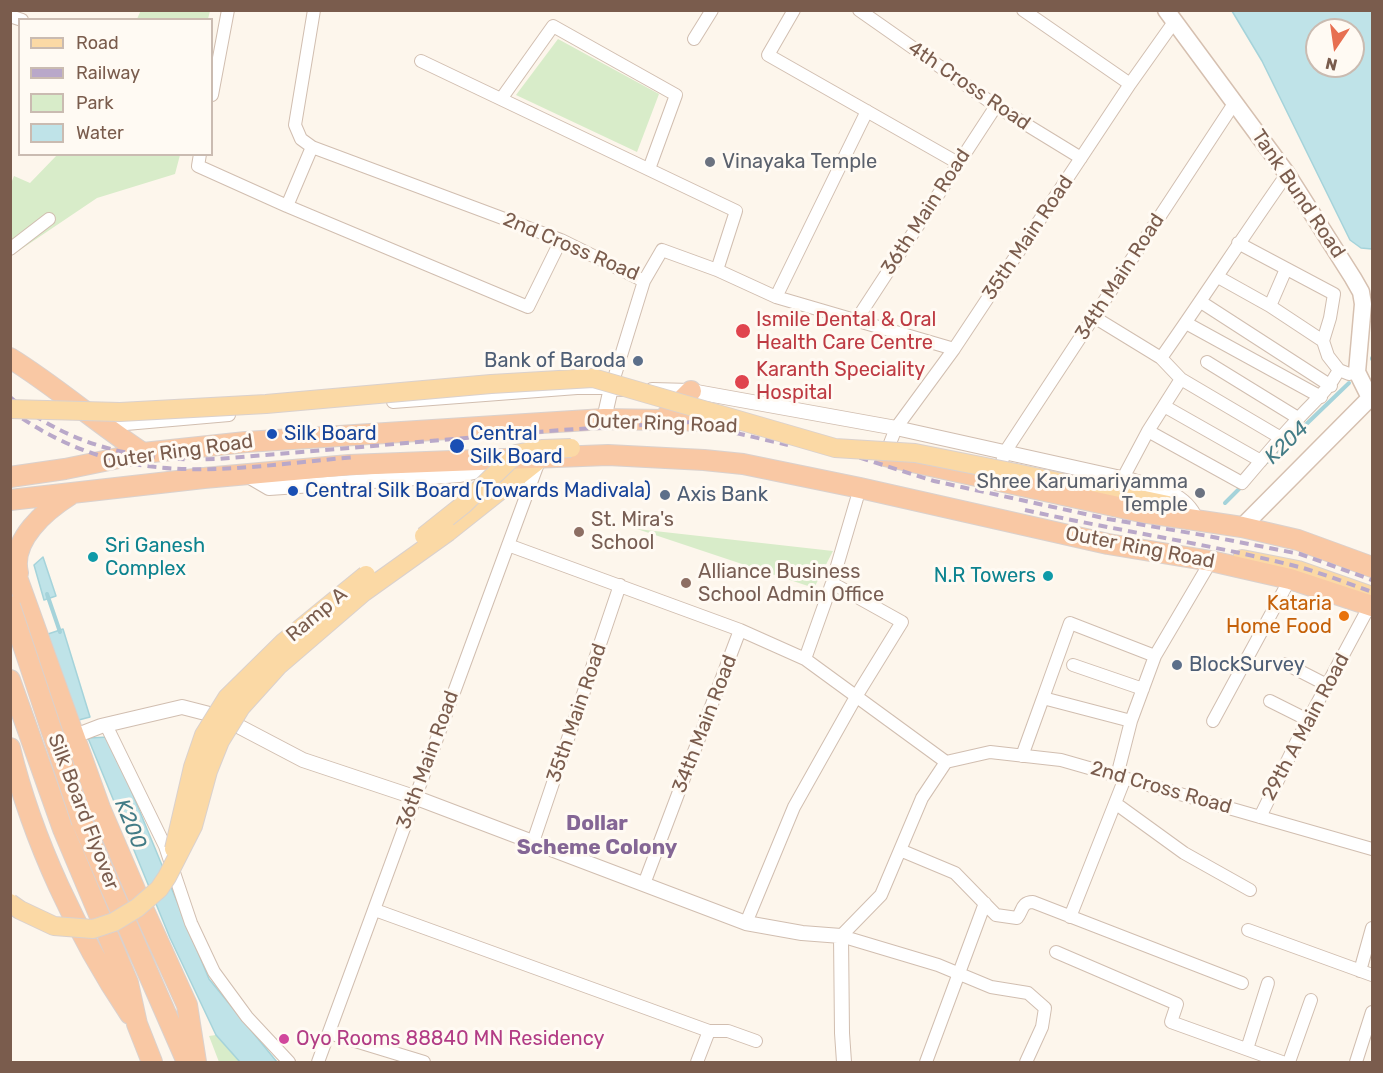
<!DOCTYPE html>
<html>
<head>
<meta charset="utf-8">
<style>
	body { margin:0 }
	#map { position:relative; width:1383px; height:1073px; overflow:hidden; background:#fdf6ec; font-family:Rubik,sans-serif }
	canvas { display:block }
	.frame { position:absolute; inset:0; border:12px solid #7a5c4d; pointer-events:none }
	.legend { position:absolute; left:18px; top:18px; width:195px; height:138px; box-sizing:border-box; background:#fffaf3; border:2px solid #cabbb1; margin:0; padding:8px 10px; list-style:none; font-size:18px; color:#7a5c4d }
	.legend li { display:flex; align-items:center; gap:12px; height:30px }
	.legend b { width:30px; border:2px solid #cabbb1 }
	.north { position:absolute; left:1305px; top:18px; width:60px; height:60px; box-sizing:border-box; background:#fffaf3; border:2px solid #cabbb1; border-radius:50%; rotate:193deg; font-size:16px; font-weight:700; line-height:24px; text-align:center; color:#7a5c4d }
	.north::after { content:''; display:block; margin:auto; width:21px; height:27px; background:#e76f51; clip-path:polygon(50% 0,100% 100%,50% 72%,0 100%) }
</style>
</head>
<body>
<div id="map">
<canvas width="1383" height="1073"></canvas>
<div class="frame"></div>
<ul class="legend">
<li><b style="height:8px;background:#fbd9a5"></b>Road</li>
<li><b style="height:8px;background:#b9a8c9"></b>Railway</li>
<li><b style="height:16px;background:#d8ecc9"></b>Park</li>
<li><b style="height:16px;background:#bfe3e8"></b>Water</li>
</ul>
<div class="north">N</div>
</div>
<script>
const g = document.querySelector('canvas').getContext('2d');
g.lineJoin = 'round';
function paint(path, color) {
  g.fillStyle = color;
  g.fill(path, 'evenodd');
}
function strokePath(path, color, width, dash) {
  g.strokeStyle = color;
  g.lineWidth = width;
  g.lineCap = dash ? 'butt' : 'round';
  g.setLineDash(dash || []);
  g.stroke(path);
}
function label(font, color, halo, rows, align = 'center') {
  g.font = font + ' Rubik,sans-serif';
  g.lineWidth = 6;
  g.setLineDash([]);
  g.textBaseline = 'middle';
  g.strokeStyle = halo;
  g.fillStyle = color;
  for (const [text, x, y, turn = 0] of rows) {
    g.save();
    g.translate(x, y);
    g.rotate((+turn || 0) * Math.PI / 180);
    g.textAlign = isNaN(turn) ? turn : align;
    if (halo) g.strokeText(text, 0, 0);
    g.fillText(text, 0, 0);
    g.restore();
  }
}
paint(new Path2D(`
	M 141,10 L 210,10 L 210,11 L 208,19 L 137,19 Z
	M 558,39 L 659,94 L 637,152 L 516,95 Z
	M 57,155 L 180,155 L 175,174 L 97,198 L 11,256 L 10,186 L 14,176 L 30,183 Z
	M 637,529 L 833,551 L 814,588 Z
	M 216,1035 L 240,1062 L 219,1062 L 209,1036 Z`), '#d8ecc9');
const water = new Path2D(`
	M 1232,11 L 1372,11 L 1372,249 L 1361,248 L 1350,240 L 1262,61 ZM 1317,30 L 1353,30 L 1353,66 L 1317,66 Z
	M 43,557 L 56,596 L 44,600 L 34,565 Z
	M 63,629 L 90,717 L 75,721 L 48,634 Z
	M 109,737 L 209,979 L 277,1062 L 240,1062 L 216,1035 L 170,938 L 88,738 Z`);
paint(water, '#bfe3e8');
strokePath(water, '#a5d3da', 1.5);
strokePath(new Path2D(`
	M 1372,359 L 1372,358
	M 1267,462 L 1349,383
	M 1225,503 L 1242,486
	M 47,594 L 60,632`), '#a5d3da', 4);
const minor = new Path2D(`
	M 314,10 L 295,125 L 301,139 L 312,147 L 561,240 L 644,281 L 662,250 L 717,270 L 776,297 L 954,349
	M 794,10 L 768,55 L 958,163
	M 859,10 L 996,106 L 1081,158
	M 1023,10 L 1130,84
	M 10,16 L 22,20
	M 694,39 L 712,10
	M 421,61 L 736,211 L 717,270
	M 212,95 L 228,10
	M 501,99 L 553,26 L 676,95 L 649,169
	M 200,154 L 198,166 L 287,206 L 528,307 L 561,240
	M 287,206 L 312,147
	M 1238,243 L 1334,294 L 1330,318 L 1323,341
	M 10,249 L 49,219
	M 1218,277 L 1270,306 L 1323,341 L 1328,356 L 1339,370 L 1349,374 L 1357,372
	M 776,297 L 867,111
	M 1201,302 L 1331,386
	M 1270,306 L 1286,269
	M 1094,317 L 1161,358 C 1204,297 1244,235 1287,174
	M 857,319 L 996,106
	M 1186,323 L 1321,397
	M 1161,358 L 1181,379 L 1281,438
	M 1207,362 L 1298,418
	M 393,402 L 577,388 L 611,388 L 644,281
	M 1164,406 L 1261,461
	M 103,426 L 229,415
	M 1148,431 L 1242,483 C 1260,462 1278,440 1297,420 C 1313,402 1327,392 1339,370
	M 885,456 L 896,428 L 954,349 L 1130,84 L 1174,22
	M 998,475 L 1005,452 L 1235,102
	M 1123,478 L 1148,431 L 1181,379
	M 508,545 L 740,630 L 805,659 L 946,762
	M 805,659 L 832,583 L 860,488
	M 1286,664 L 1327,685
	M 1073,665 L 1143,689
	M 1270,701 L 1308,720
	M 1131,721 L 1043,698 L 1070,623 L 1155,656
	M 1213,721 L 1290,579
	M 106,725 L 165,846 L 191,923 L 214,972 L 247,1017 L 289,1062
	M 1022,756 L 1043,698
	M 946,762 L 990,752 L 1061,760 L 1372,849
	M 1117,776 L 1131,721 L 1155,656 L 1211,561
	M 1115,803 L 1184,853 L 1250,890
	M 1260,817 L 1298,739 L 1370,605
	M 533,842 L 620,585
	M 900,850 L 955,873 L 996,915 L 1017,918 C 1023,911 1021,902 1033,902 L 1242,983
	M 644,884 L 740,630
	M 375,910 L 709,1031 L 728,1031 L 756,1041
	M 1070,917 L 1125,778
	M 746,923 L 794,807 L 857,695 L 902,622 L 832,583
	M 1248,930 L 1372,975
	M 841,936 L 938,965 L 991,987 L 1028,993 L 1045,1008 L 1042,1027 L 1026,1062
	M 841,936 L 881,895 L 922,798 L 946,762
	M 1056,952 L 1177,1004 L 1171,1022 L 1282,1062
	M 1360,971 L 1372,928
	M 329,1033 L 424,1062
	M 1247,1049 L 1268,983
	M 318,1062 L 539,461
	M 697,1062 L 709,1031
	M 926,1062 L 985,903
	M 1289,1062 L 1311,1000
	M 1356,1062 L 1372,1012`);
const tertiary = new Path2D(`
	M 652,390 L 691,391 L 896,428 L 1130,480 C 1156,487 1185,493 1196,519
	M 604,419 L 611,388 L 623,389
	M 245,474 L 269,488 L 460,475 L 502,466
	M 75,736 L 101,726 L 182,707 L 221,717 L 303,760 L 414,797 L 746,923 L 802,933 L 841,936 L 842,1033 L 844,1062`);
const secondary = new Path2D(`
	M 1166,10 L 1287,174 L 1353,278 L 1361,292 L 1363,304 L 1357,372 L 1370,398 L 1242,527`);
const primary = new Path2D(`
	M 1016,473 L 1168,505 L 1182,518
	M 448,532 L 540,459
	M 1242,559 L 1298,570 L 1372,596`);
const trunk = new Path2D(`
	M 10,358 C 57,387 97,423 143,453
	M 668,414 L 691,391
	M 885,456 L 1141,512 L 1242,527 L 1298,540 L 1372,567
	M 10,477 L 65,469 L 143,453 L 246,442 L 604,419 L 720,421 L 733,423
	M 10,500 L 204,478 L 349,465 L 608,455 L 704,460 L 743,464 L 860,488 L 1108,544 L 1211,561 L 1290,579 L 1372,606
	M 10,558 L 100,808 L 142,906 L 187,1005 L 196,1062
	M 18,573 C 10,540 46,510 70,495
	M 10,680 L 63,829 L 128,983 L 137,1024 L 152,1062
	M 10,748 C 32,839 78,937 130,1014
	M 82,822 L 187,1062`);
strokePath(minor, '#d1beb0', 14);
strokePath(tertiary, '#d1beb0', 16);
strokePath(secondary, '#d6c0b0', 19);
strokePath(primary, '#dad1cd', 20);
strokePath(trunk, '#dad1cd', 22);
strokePath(minor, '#fff', 12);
strokePath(tertiary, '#fff', 14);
strokePath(secondary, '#fff', 16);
strokePath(primary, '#fbd9a5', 18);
strokePath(trunk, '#f9c8a4', 20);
strokePath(new Path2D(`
	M 10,397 C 70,448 142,462 218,459 L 561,430 L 692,422 L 739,425 L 791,436 L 934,481 L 1108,519 L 1208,536 L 1300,554 L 1372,580
	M 10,410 C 125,493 226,468 356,457
	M 736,433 L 788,445
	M 1025,510 C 1118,531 1211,544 1303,568 C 1326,575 1350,584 1372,592`), '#b9a8c9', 4, [9, 6]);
const primaryBridge = new Path2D(`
	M 10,409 L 120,412 L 266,404 L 491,384 L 593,378 L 835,448 L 915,453 L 1016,473
	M 424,536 L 463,505 L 516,454 L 542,449 L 571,448
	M 174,849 L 193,767 L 204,735 L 227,698 L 284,642 L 366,575
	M 10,903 L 20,910 L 54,926 L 93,929 L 114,922 L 137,908 L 159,889 L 167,877 L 193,826 L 208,771 L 220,741 L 241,707 L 278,666 L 364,592 L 448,532`);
const trunkBridge = new Path2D(`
	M 10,606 L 82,822`);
strokePath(primaryBridge, '#dad1cd', 20, []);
strokePath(trunkBridge, '#dad1cd', 22, []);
strokePath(primaryBridge, '#fbd9a5', 18);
strokePath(trunkBridge, '#f9c8a4', 20);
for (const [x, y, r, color] of [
	[710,162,6,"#6b7280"],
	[743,331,8,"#e0444e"],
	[638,361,6,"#5c6f8a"],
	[742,382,8,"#e0444e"],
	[272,434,6,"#1a4fb4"],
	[457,446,8,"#1a4fb4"],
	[293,491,6,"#1a4fb4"],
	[1200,493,6,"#6b7280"],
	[665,495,6,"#5c6f8a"],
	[579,532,6,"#8d6e63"],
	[93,557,6,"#0f9aa8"],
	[1048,576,6,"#0f9aa8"],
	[686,583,6,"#8d6e63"],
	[1344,616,6,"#e8710a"],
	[1177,665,6,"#5c6f8a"],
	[284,1039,6,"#d1479c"]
]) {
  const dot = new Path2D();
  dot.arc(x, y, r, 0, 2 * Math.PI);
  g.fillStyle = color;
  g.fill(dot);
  strokePath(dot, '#fffaf3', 2);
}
label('20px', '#7a5c4d', '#fffaf3', [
	["4th Cross Road",969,86,34],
	["Tank Bund Road",1298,194,56],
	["36th Main Road",926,212,-57],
	["35th Main Road",1028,238,-56],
	["2nd Cross Road",571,247,23],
	["34th Main Road",1120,277,-57],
	["Outer Ring Road",662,424,2],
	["Outer Ring Road",178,452,-8],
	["Outer Ring Road",1140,548,11],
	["Ramp A",317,615,-40],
	["35th Main Road",577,713,-71],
	["34th Main Road",705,724,-69],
	["29th A Main Road",1306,727,-62],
	["36th Main Road",428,760,-70],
	["2nd Cross Road",1161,788,16],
	["Silk Board Flyover",83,812,69]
]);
label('20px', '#5b616d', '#fffaf3', [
	["Vinayaka Temple",722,162],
	["Shree Karumariyamma",1188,482,"right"],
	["Temple",1188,505,"right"]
], 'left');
label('20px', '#be3a42', '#fffaf3', [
	["Ismile Dental & Oral",756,320],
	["Health Care Centre",756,343],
	["Karanth Speciality",756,370],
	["Hospital",756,393]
], 'left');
label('20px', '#4e5e75', '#fffaf3', [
	["Bank of Baroda",626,361,"right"],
	["Axis Bank",677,495],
	["BlockSurvey",1189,665]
], 'left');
label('20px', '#164399', '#fffaf3', [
	["Silk Board",284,434],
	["Central",470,434],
	["Silk Board",470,457],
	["Central Silk Board (Towards Madivala)",305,491]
], 'left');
label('20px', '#785e54', '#fffaf3', [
	["St. Mira's",591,520],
	["School",591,543],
	["Alliance Business",698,572],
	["School Admin Office",698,595]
], 'left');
label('20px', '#0d838f', '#fffaf3', [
	["Sri Ganesh",105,546],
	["Complex",105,569],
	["N.R Towers",1036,576,"right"]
], 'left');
label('20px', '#c56008', '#fffaf3', [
	["Kataria",1332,604],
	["Home Food",1332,627]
], 'right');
label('20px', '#b23c85', '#fffaf3', [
	["Oyo Rooms 88840 MN Residency",296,1039]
], 'left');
label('italic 21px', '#437c86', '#fffaf3', [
	["K204",1287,443,-44],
	["K200",130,824,68]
]);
label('bold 21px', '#846695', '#fffaf3', [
	["Dollar",597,824],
	["Scheme Colony",597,848]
]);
</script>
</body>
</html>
